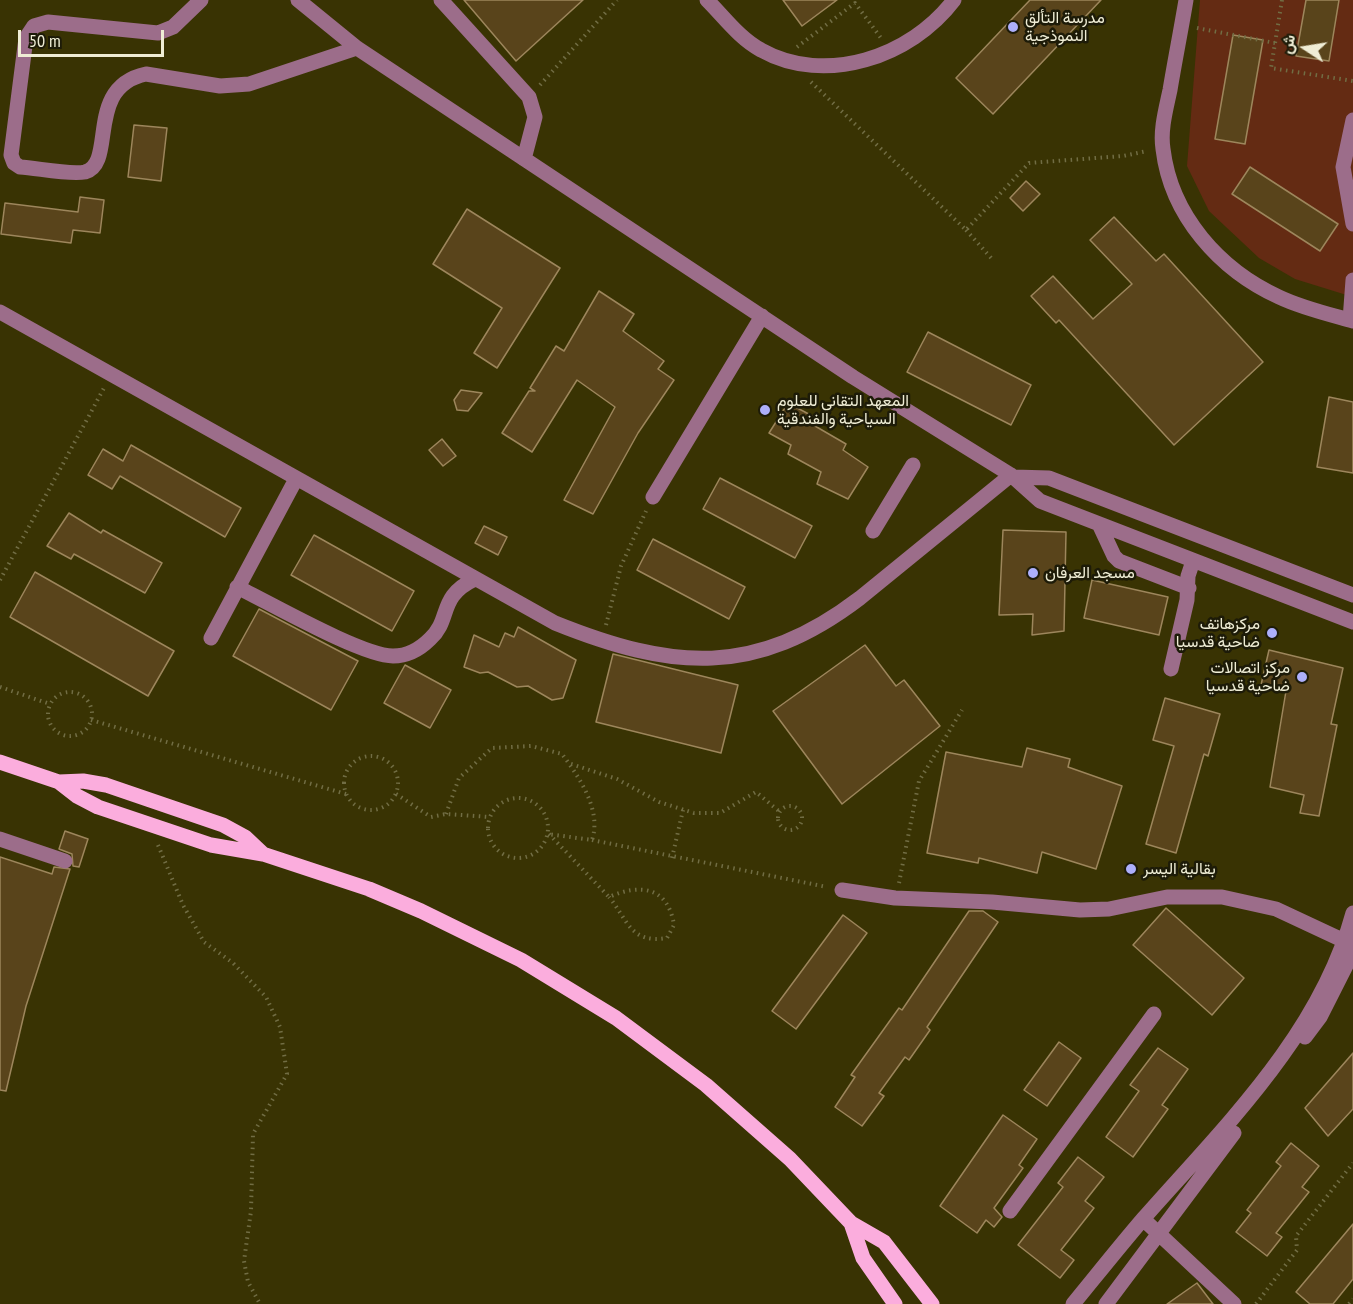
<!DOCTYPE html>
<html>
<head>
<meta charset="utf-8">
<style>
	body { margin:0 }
	#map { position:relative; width:1353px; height:1304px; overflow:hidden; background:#393303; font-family:"PT Sans Narrow",Vazirmatn,sans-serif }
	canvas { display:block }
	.north { position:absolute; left:1275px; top:18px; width:60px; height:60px; -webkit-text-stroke:4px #1d1b08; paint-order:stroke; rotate:282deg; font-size:16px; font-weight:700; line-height:24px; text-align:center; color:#efedd5 }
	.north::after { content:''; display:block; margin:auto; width:21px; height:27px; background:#efedd5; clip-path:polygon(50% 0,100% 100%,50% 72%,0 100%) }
	.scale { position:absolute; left:18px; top:30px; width:146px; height:27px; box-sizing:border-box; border:3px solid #efedd5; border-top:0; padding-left:8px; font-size:18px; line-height:21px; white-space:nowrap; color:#efedd5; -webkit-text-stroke:4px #1d1b08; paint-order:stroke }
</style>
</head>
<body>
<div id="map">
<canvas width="1353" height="1304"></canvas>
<div class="north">ش</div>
<div class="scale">50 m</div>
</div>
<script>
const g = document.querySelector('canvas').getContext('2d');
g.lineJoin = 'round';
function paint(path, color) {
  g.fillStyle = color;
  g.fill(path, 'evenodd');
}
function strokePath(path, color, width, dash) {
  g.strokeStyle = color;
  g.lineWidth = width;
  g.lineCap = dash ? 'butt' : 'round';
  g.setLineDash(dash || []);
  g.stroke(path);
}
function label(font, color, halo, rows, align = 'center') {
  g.font = font + ' "PT Sans Narrow",Vazirmatn,sans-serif';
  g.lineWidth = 5;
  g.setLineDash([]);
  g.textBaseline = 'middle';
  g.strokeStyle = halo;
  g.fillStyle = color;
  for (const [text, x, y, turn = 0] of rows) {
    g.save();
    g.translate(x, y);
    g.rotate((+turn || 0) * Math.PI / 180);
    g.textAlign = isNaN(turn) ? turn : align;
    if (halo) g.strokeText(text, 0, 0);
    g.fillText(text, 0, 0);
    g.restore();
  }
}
paint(new Path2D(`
	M 1200,0 L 1353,0 L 1353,297 L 1295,279 L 1259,258 L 1209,211 L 1187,166 Z`), '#642b13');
const building = new Path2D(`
	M 464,0 L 583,0 L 516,61 Z
	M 783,0 L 837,0 L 802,26 Z
	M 1030,0 L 1101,0 L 993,114 L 956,78 Z
	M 1306,0 L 1339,0 L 1329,61 L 1296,56 Z
	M 1233,35 L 1263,40 L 1245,144 L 1215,139 Z
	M 134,125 L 167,128 L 161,181 L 128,177 Z
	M 1250,167 L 1338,224 L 1320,251 L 1232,194 Z
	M 1026,181 L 1040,194 L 1023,211 L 1010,198 Z
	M 80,197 L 104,200 L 100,233 L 73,230 L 71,243 L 1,234 L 5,203 L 78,212 Z
	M 467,209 L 560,268 L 497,368 L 474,353 L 502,308 L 433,264 Z
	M 1114,217 L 1156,261 L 1164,254 L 1263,362 L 1174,445 L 1059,320 L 1056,323 L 1031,296 L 1053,276 L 1093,319 L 1132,284 L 1090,240 Z
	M 599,291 L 634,314 L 623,331 L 664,361 L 658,369 L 674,380 L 638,433 L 593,514 L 564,500 L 615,407 L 577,380 L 532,452 L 502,433 L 529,391 L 535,391 L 530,388 L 556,346 L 564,351 Z
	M 928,332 L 1031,385 L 1011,425 L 907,372 Z
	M 461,390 L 482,393 L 468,411 L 457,410 L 454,400 Z
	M 1329,397 L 1353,402 L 1353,473 L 1317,467 Z
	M 788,403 L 818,419 L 815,426 L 846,444 L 843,450 L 868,467 L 848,499 L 817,484 L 821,472 L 788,454 L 791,445 L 769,433 Z
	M 442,439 L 456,456 L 443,466 L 429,450 Z
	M 131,445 L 241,508 L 225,537 L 120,476 L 112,489 L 88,475 L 103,449 L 123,461 Z
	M 720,478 L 812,526 L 795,558 L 703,509 Z
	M 69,513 L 101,533 L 103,530 L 162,563 L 145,593 L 74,554 L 71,559 L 47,546 Z
	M 484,526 L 507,537 L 498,555 L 475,543 Z
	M 1003,530 L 1066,532 L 1064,631 L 1032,635 L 1033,614 L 999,615 Z
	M 314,535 L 414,591 L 392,631 L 291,575 Z
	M 653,539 L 745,587 L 729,619 L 637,570 Z
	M 35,572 L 174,651 L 148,696 L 10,617 Z
	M 1092,580 L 1168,597 L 1159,635 L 1084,618 Z
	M 259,609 L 358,661 L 331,710 L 233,656 Z
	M 518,627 L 576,660 L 563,698 L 552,700 L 528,686 L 517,687 L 488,672 L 480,673 L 464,667 L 474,635 L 499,647 L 505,633 L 514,637 Z
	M 865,645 L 896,686 L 904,680 L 940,726 L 842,804 L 773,711 Z
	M 1269,650 L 1343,668 L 1331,724 L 1337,725 L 1319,816 L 1300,813 L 1304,795 L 1270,787 L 1286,691 L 1261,685 Z
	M 613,654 L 738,685 L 721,753 L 596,722 Z
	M 405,665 L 451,690 L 430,728 L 384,703 Z
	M 1165,698 L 1220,714 L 1208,756 L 1204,754 L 1176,853 L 1146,844 L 1174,746 L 1153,740 Z
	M 1027,748 L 1070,759 L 1068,767 L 1122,786 L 1096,869 L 1042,852 L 1037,873 L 979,858 L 978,863 L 927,853 L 946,752 L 1022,767 Z
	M 65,831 L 88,839 L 79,867 L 73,866 L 72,854 L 59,849 Z
	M 0,857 L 52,874 L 54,867 L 70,869 L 26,1006 L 6,1091 L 0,1090 Z
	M 1166,908 L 1244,978 L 1212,1015 L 1133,945 Z
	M 969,911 L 983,911 L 998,922 L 927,1027 L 930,1030 L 909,1060 L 905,1057 L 879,1093 L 884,1096 L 862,1126 L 835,1107 L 855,1077 L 851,1075 L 899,1008 L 902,1010 Z
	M 843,915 L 867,933 L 796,1029 L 772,1011 Z
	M 1059,1042 L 1081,1058 L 1047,1106 L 1024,1090 Z
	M 1158,1048 L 1188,1069 L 1162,1105 L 1168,1109 L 1133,1157 L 1106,1137 L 1139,1091 L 1130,1085 Z
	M 1353,1053 L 1353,1109 L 1328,1136 L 1305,1108 Z
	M 1003,1115 L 1037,1139 L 1019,1165 L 1023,1168 L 994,1208 L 1002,1217 L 994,1227 L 986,1220 L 977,1233 L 940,1206 Z
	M 1291,1143 L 1319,1166 L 1302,1187 L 1309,1192 L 1276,1233 L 1282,1237 L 1267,1256 L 1236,1232 L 1251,1213 L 1247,1210 L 1281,1166 L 1276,1162 Z
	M 1078,1157 L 1104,1177 L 1085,1201 L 1094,1208 L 1061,1250 L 1074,1260 L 1060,1278 L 1018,1245 L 1063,1187 L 1058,1183 Z
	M 1353,1224 L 1353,1279 L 1333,1304 L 1310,1304 L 1296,1292 Z
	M 1197,1283 L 1213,1304 L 1167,1304 Z`);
paint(building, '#59441b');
strokePath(building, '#9d865c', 1.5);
strokePath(new Path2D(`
	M 1282,0 L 1271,68 L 1353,81
	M 1197,28 L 1275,43
	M 797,47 L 855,3 L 881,38
	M 811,82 L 966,230 L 1029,163 L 1123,156 L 1147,151
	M 540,85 L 617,0
	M 966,230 L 993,260
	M 0,580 L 104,388
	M 606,625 L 621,566 L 646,511
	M 0,687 L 50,704
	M48 714a22 22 0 1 1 44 0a22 22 0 1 1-44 0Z
	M 91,720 L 346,794
	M344 783a27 27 0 1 1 54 0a27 27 0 1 1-54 0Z
	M 571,764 L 617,779 L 659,802 L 694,813 L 720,813 L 756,792 L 780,812
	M 396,794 L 431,817 L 446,814 L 490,817
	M488 828a30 30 0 1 1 60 0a30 30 0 1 1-60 0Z
	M778 818a12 12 0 1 1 24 0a12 12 0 1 1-24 0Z
	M 446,814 L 459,778 L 492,748 L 531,746 L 562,754 C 579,777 602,810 592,840 L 548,834
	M 549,834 L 609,897 C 641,883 668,887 674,925 L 667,938 C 630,944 628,920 609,897
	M 592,840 L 827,887
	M 158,845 L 183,905 L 204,942 L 233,963 L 266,997 L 280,1027 L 287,1074 L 253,1134 L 251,1211 L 244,1261 L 248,1282 L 260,1304
	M 672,858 L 683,810
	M 899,883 L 919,781 L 962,710
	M 1256,1304 L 1297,1250 L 1296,1236 L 1353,1163
	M 1349,1304 L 1353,1299`), '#716d44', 4, [1.5, 4.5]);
strokePath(new Path2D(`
	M 201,0 L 173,27 L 158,33 L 48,22 L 34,26 L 26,38 L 11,155 L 14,163 L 20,167 C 37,168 69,175 85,172 C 117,163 84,87 146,74 L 220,86 L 249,84 L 357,48
	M 298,0 L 357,48 L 853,377 L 1011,475 L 1040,501 L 1353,622
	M 441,0 L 529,97 L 535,117 L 524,159
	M 707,0 C 724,17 740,39 761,50 C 825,86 911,57 954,0
	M 1186,0 C 1181,30 1175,60 1170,90 C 1166,109 1160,130 1163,149 C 1171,216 1220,270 1279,297 C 1302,308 1328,314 1353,321
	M 1353,120 L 1343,167 L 1353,224
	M 0,312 L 555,623 C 672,670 755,678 860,598 L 1011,475
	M 1350,320 L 1353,280
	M 1014,477 L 1049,478 L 1353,595
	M 653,497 L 762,316
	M 1100,526 L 1114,556 L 1119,561 L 1189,588
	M 873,531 L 913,465
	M 237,587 C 270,603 362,656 393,656 C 407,656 420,649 430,639 C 452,619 437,597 475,579
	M 211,638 L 296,479
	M 1171,669 L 1187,600 L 1188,576 L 1193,561
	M 0,839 L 65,861
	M 842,890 L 895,898 L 992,902 L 1080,910 L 1109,909 L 1167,897 L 1222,897 L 1276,909 L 1353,945
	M 1305,1037 L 1320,1017 L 1353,952
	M 1010,1211 L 1154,1014
	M 1143,1219 L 1234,1304
	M 1073,1304 C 1096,1276 1119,1247 1143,1219 C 1224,1127 1320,1035 1353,913
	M 1106,1304 L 1234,1133`), '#9c6d8a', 15);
strokePath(new Path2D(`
	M 0,762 L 59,782 L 77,796 L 98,807 L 211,845 L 263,854 L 369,889 L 421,911 L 521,960 L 616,1018 L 706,1085 L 790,1159 L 851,1223 L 884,1242 L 932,1304
	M 59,782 L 83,781 L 106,785 L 223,825 L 245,837 L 263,854
	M 851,1223 L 863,1258 L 895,1304`), '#fbaddd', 15);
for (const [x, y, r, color] of [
	[1013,27,6,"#adaffb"],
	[765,410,6,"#adaffb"],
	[1033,573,6,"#adaffb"],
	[1272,633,6,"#adaffb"],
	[1302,677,6,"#adaffb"],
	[1131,869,6,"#adaffb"]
]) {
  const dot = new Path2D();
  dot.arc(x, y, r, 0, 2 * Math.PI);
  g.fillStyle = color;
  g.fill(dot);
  strokePath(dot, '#1d1b08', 2);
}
label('16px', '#efedd5', '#1d1b08', [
	["مدرسة التألق",1025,18],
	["النموذجية",1025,36],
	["المعهد التقاني للعلوم",777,401],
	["السياحية والفندقية",777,419],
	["مسجد العرفان",1045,573],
	["مركزهاتف",1260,624,"right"],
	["ضاحية قدسيا",1260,642,"right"],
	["مركز اتصالات",1290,668,"right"],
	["ضاحية قدسيا",1290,686,"right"],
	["بقالية اليسر",1143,869]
], 'left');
</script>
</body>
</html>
